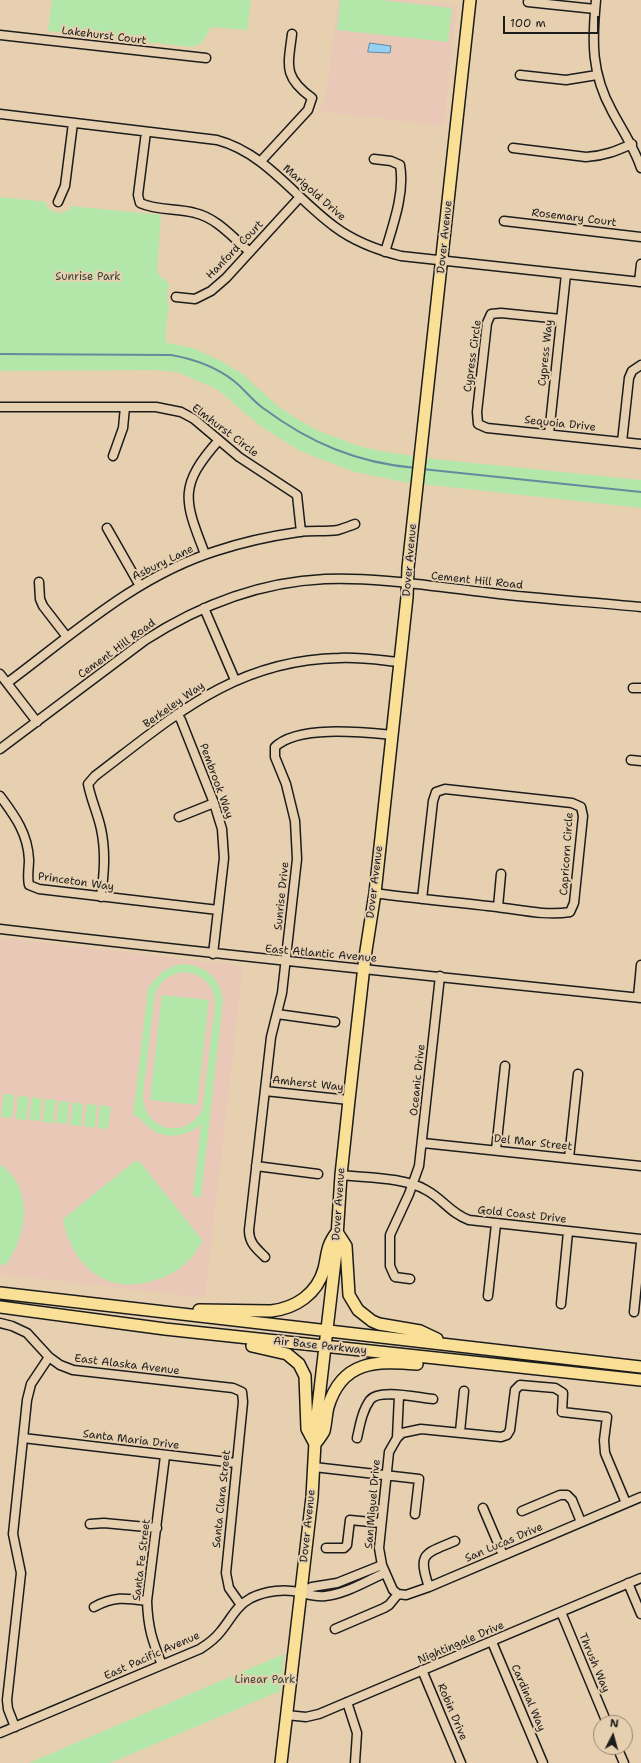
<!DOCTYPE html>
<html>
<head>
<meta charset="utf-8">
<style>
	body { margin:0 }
	#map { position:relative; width:641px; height:1763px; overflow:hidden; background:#e7d0b0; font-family:"Shantell Sans",sans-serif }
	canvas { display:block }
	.north { position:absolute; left:593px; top:1715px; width:40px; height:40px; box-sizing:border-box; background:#e7d0b0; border:1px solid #968875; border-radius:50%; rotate:6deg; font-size:11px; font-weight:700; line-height:16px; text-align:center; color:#1c1c1c }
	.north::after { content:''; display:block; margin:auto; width:14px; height:18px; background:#1c1c1c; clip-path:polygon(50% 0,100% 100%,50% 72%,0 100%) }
	.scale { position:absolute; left:503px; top:16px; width:96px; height:18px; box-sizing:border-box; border:2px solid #1c1c1c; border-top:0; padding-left:5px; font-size:12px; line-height:14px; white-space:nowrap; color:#1c1c1c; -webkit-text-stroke:3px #e7d0b0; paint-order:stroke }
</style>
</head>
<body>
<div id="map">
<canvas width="641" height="1763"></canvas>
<div class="north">N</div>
<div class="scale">100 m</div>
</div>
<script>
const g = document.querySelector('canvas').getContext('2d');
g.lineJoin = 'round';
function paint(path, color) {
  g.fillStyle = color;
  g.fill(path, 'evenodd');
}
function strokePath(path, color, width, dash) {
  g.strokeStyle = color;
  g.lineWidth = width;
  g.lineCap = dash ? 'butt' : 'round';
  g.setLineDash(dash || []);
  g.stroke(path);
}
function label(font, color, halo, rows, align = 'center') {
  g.font = font + ' "Shantell Sans",sans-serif';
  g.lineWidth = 4;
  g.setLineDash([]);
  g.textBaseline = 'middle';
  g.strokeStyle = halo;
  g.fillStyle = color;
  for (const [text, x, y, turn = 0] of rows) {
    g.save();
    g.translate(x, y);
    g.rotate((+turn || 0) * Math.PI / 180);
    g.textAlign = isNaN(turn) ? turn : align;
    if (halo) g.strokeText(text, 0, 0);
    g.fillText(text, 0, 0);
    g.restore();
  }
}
paint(new Path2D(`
	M 338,0 L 404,0 L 457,6 L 444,126 L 318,111 L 322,106 L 327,91 Z
	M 0,938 L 1,941 L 3,938 L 243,966 L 205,1298 L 0,1274 Z`), '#e9c8b8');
paint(new Path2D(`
	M 52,0 L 251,0 L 247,30 L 211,27 L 202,43 L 191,47 L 48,31 Z
	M 340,0 L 381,0 L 452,8 L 448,42 L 337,30 Z
	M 0,197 L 46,202 L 47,207 C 55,214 61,215 70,209 L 71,206 L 161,215 L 157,273 L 170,285 L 167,290 L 167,298 L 169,307 L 166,325 L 166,343 L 193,348 L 219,360 L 241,373 L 279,407 L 297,419 L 319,431 L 359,446 L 380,451 L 434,459 L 641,480 L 641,508 L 404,482 L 355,472 L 300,451 L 259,425 L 217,389 L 177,372 L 153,370 L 0,371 Z
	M 183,964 C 205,965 221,979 223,1001 L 201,1197 L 193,1196 L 201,1125 C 185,1137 164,1141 147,1126 C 141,1120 141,1117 133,1116 L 148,988 L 161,973 L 171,967 ZM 183,972 C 203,973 216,987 215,1006 L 202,1111 C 184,1141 142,1130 143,1094 L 155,994 C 160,981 170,974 183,972 Z
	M 162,995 L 209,1000 L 197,1105 L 150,1100 Z
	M 4,1094 L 14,1095 L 12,1118 L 1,1117 Z
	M 18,1096 L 29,1097 L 26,1120 L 16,1119 Z
	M 32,1097 L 42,1099 L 40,1121 L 29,1120 Z
	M 45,1099 L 56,1100 L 53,1123 L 43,1122 Z
	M 59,1101 L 69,1102 L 67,1124 L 56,1123 Z
	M 73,1102 L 83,1104 L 81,1126 L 70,1125 Z
	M 87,1104 L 97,1105 L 95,1128 L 84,1126 Z
	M 100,1105 L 111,1107 L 108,1129 L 98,1128 Z
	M 135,1161 L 140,1162 L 203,1241 C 196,1252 188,1263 177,1270 C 169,1276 158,1279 149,1282 C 102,1294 71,1262 63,1219 Z
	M 0,1164 C 35,1189 27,1235 6,1265 L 0,1264 Z
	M 284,1654 L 280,1691 L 110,1763 L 29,1763 Z`), '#b3e7a9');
const water = new Path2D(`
	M 370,43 L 391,46 L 390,53 L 368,52 Z`);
paint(water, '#95d1f5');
strokePath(water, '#65899e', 1);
strokePath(new Path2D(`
	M 0,354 L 171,355 C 194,359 215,366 234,381 C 244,389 252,400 263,408 C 310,443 357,463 416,468
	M 422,469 L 641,492`), '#65899e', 2);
const minor = new Path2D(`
	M 596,0 C 592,41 591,73 612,111 C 622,130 634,147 641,168
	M 528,2 L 595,9
	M 0,35 L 206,58
	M 520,75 L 566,80 L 597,75
	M 0,114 L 217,140 C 266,153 295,198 335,227 C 355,242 377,250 401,256 L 641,282
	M 146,132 L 138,195 L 140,203 C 158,211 177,208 195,213 C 217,218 233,238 250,252
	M 513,148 L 586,157 C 604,156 616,151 632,144
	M 374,159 L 391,161 L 400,165 C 405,193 393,225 385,252
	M 261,161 L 308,110 L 312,98 C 283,77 288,66 292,34
	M 58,202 L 65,186 L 73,123
	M 504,221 L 641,237
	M 639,282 L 641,264
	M 176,297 L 195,299 L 211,291 L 226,278 L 300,197
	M 561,319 L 501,313 L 491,314 L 487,323 L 477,412 L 478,424 L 487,428 L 641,444
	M 0,407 L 156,407 L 181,412 L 194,419 L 239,457 L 297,495 L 301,532
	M 549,434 L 566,274
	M 622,442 L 629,378 L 632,371 L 641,365
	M 113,456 L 123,428 L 125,407
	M 107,528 L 140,586
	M 205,554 C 184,500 178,486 219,440
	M 39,582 L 40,599 L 43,606 L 67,637
	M 204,608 L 235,680
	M 0,674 L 37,722
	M 7,683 C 73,634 136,576 216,551 C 243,542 271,536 299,532 C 312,530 325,532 338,530 C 344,528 350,526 355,524
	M 633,688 L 641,688
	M 177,714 L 181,720 L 214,803 L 222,829 L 224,858 L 213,954
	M 0,749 L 144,641 C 198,606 260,582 325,579 C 380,577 436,587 491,593 C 541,599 591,602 641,607
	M 631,760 L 641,761
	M 0,796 C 15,816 28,834 29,860 C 29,869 27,876 29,885 L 39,889 L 218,910
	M 179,817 L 214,803
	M 375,893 C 416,899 456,902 497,907 C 521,910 547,916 570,912 L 574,903 L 583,816 L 581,807 L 572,803 L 445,789 L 436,792 L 433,801 L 422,899
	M 101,897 C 104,874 106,852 101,829 C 98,814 91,800 88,784 L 95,776 C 173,717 234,660 339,658 C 359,657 379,660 399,662
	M 498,907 L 501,874
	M 0,929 C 213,954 427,976 641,998
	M 638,997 L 641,965
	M 277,1014 L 335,1022
	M 265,1091 L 349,1100
	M 423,1143 L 641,1166
	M 496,1150 L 505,1066
	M 569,1158 L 578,1074
	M 256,1166 L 318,1174
	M 341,1175 C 366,1178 404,1177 426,1190 C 443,1199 450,1213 469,1220 L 641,1239
	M 265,1257 C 256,1248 249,1243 249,1230 L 271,1037 L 282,993 L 297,859 L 295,821 L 286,784 L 275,757 L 275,747 C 297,725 362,732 392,735
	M 410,1279 L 395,1277 L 390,1266 L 390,1235 L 409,1194 L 419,1166 L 440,976
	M 488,1296 L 496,1224
	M 561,1304 L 568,1232
	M 634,1312 L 641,1243
	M 0,1323 L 12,1326 L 27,1333 L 49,1357 L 60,1365 L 73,1370 L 233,1388 L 242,1392 L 243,1402 L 226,1573 L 229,1588 L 241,1605
	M 460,1432 L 464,1391
	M 23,1438 L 236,1463
	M 357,1438 C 360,1425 362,1411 370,1400 C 379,1388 419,1398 433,1399
	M 397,1438 L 399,1396
	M 314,1467 L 419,1479 L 415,1514
	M 626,1503 L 605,1453 L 604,1440 L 607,1417 L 562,1412 L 563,1393 L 555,1388 L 520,1385 L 515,1390 L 510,1430 L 507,1435 L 501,1437 L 421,1429 L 402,1433 L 397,1438 L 389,1452 L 379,1548 L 382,1565 L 393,1590 L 398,1594 L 406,1595 L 429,1587 L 641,1497
	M 483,1508 L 503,1555
	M 522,1511 L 560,1495 L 567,1495 L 572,1500 L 581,1522
	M 90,1524 L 104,1523 L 157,1528
	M 326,1548 L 344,1548 L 347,1545 L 350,1520 L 381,1523
	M 628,1583 L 641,1614
	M 429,1587 C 417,1552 425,1554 455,1541
	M 301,1592 L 312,1587 L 337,1583 L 382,1565
	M 94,1607 C 114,1596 126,1598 147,1601
	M 561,1612 L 607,1723
	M 335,1629 L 384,1608 L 389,1605 L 398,1594
	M 492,1642 L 543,1763
	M 162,1665 C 152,1640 148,1628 147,1601 L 165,1456
	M 422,1670 L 461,1763
	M 347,1702 L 357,1733 L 355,1763
	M 286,1715 L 306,1717 L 319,1714 L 641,1578
	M 15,1727 L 8,1709 L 7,1700 L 21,1573 L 13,1534 L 27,1400 L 31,1384 L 49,1357
	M 0,1733 L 200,1649 C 208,1644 215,1639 221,1631 C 231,1619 236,1606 251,1598 C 265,1591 286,1588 302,1593 C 310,1595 316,1597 325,1596 C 346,1594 366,1581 385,1573
	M 617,1747 L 624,1763`);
const major = new Path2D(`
	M 337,1232 L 346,1246 L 349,1295 L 358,1310 L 372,1321 L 379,1324 L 420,1331 L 437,1339
	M 0,1293 L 641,1367
	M 0,1307 L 165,1329 L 641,1380
	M 199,1310 L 271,1311 C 296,1308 317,1294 324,1269 C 328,1252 326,1247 337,1232
	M 252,1346 L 287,1354 L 299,1364 L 305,1376 L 307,1429 L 315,1444
	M 315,1444 C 318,1440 322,1435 324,1431 C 326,1423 326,1415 328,1407 C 342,1360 376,1361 417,1364
	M 281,1763 L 312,1497 L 316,1424 L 336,1252 L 341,1175 L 349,1100 L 365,957 L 375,893 L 407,597 L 408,568 L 470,0`);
strokePath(minor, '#1c1c1c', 11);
strokePath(major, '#1c1c1c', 14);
strokePath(minor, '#e7d0b0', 8);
strokePath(major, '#f9e096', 11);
label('11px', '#1c1c1c', '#e7d0b0', [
	["Lakehurst Court",104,36,7],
	["Marigold Drive",314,193,41],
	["Rosemary Court",574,218,7],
	["Dover Avenue",445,237,-84],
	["Hanford Court",235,250,-46],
	["Cypress Way",546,353,-84],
	["Cypress Circle",473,356,-82],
	["Sequoia Drive",560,424,6],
	["Elmhurst Circle",225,431,37],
	["Dover Avenue",410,560,-85],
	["Asbury Lane",163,563,-26],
	["Cement Hill Road",477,581,6],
	["Cement Hill Road",117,649,-36],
	["Berkeley Way",174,705,-35],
	["Pembrook Way",216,781,70],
	["Capricorn Circle",567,854,-86],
	["Princeton Way",76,882,8],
	["Dover Avenue",375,882,-83],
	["Sunrise Drive",282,896,-84],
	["East Atlantic Avenue",321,954,5],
	["Oceanic Drive",418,1080,-84],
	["Amherst Way",308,1084,6],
	["Del Mar Street",533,1143,6],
	["Dover Avenue",339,1204,-86],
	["Gold Coast Drive",522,1215,6],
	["Air Base Parkway",320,1346,6],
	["East Alaska Avenue",127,1365,7],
	["Santa Maria Drive",131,1440,7],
	["Santa Clara Street",222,1499,-84],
	["San Miguel Drive",373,1504,-85],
	["Dover Avenue",308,1526,-84],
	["San Lucas Drive",504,1543,-23],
	["Santa Fe Street",142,1560,-83],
	["Nightingale Drive",461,1643,-23],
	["East Pacific Avenue",152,1656,-24],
	["Thrush Way",594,1663,67],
	["Cardinal Way",528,1698,67],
	["Robin Drive",452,1712,67]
]);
label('11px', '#3a4538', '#e7d0b0', [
	["Sunrise Park",88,277],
	["Linear Park",265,1680]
]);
</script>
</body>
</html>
